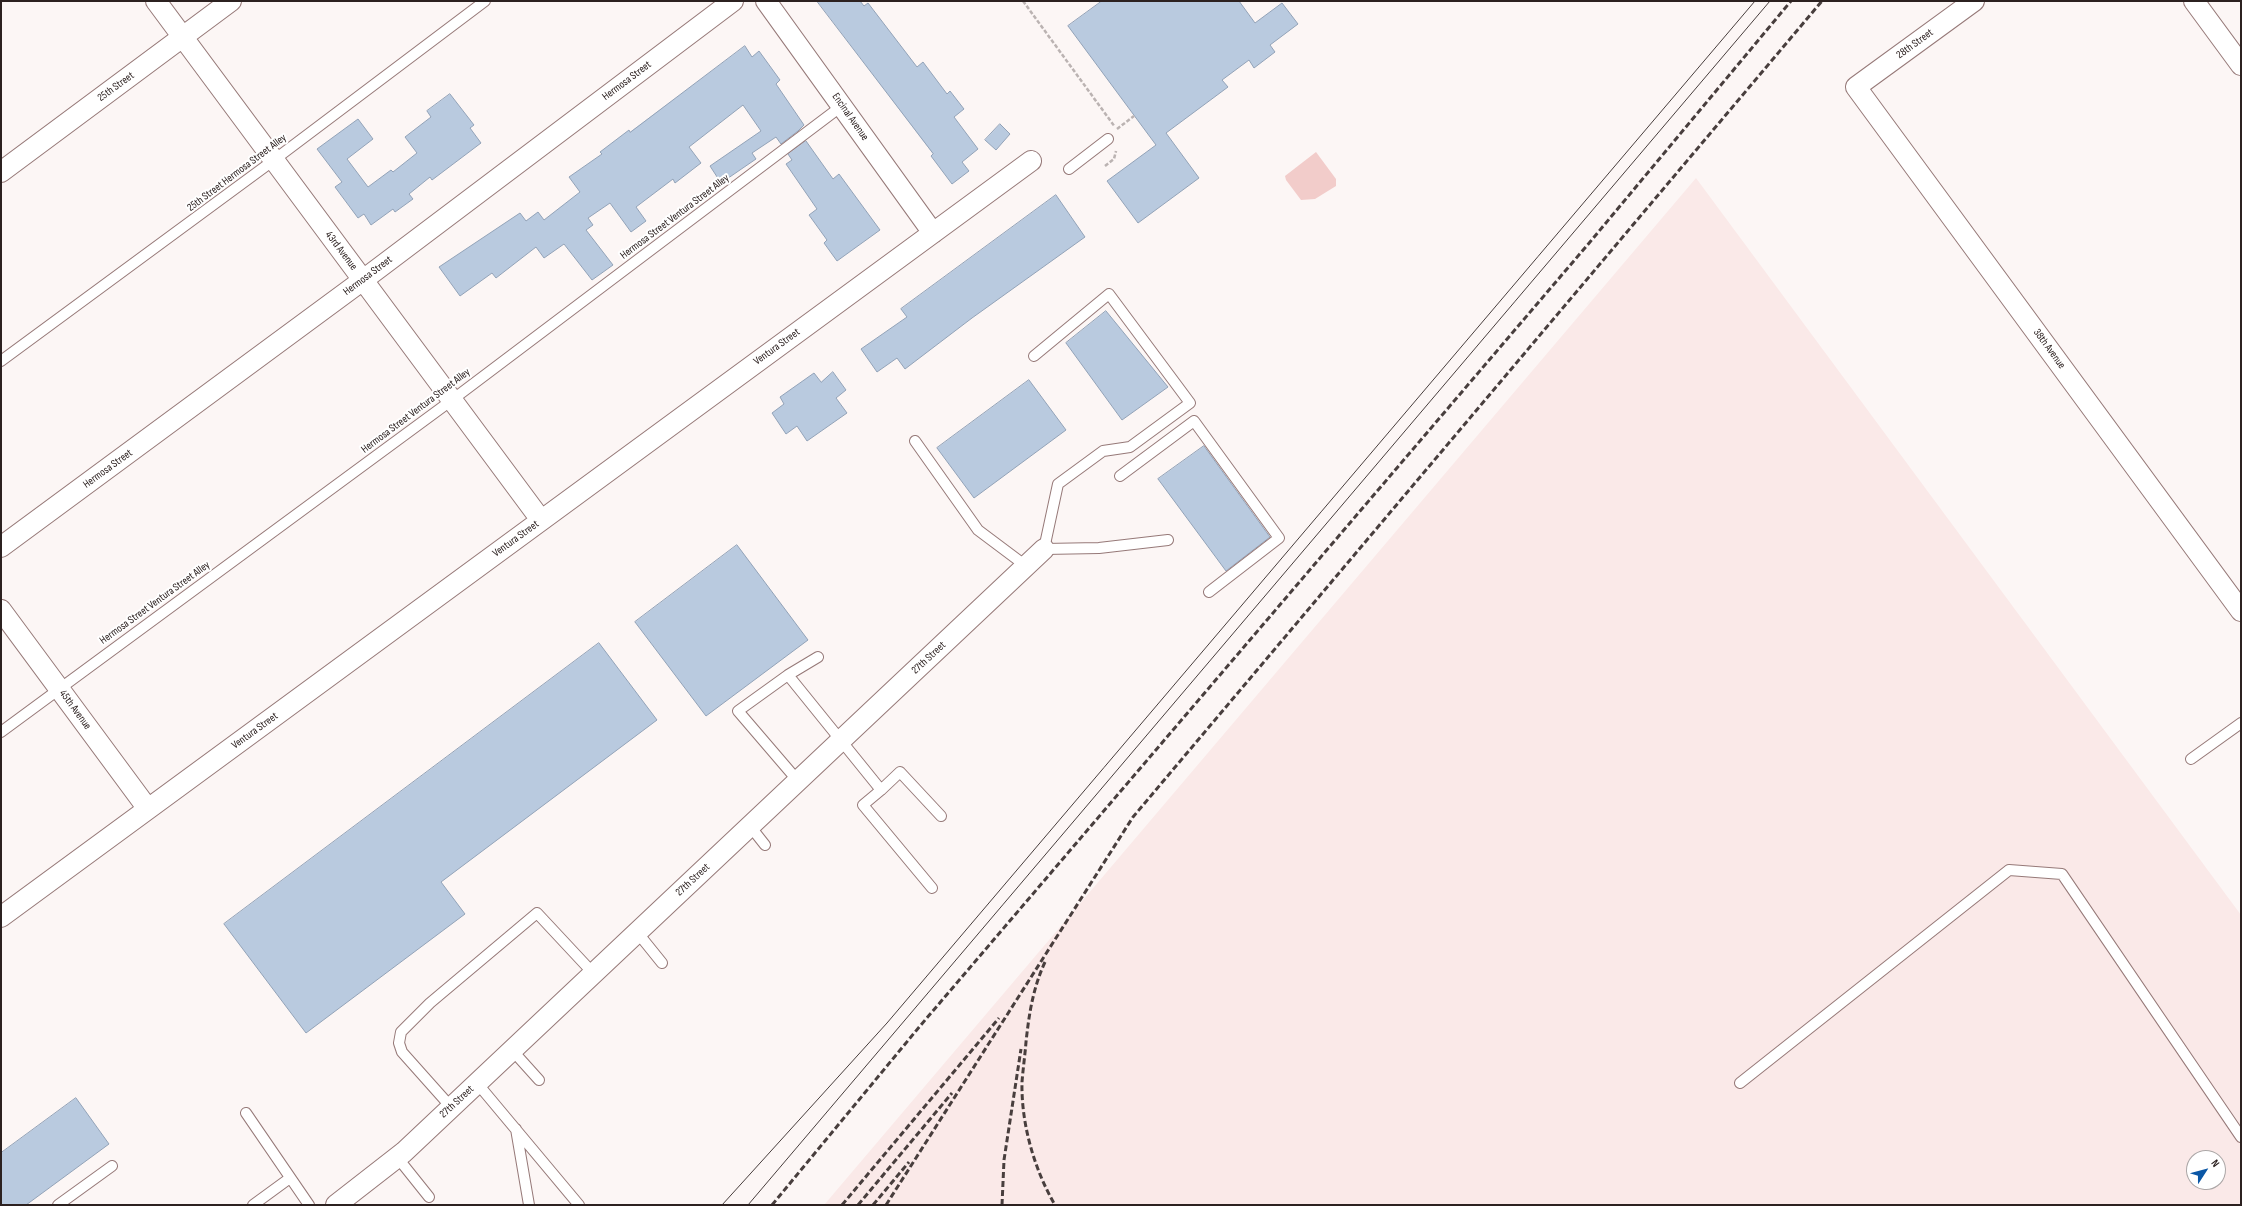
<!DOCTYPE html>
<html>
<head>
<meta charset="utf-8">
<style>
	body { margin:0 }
	#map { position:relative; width:2242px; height:1206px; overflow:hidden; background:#fcf6f5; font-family:"Sofia Sans Condensed",sans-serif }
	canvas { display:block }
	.frame { position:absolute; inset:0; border:2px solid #2c2120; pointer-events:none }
	.north { position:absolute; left:2186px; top:1150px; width:40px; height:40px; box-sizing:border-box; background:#fff; border:1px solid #aba6a6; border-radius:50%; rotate:54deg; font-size:11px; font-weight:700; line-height:16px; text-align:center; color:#2c2120 }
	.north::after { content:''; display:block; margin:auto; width:14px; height:18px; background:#0b57a6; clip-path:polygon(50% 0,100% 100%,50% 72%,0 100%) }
</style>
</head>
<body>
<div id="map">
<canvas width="2242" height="1206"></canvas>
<div class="frame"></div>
<div class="north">N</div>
</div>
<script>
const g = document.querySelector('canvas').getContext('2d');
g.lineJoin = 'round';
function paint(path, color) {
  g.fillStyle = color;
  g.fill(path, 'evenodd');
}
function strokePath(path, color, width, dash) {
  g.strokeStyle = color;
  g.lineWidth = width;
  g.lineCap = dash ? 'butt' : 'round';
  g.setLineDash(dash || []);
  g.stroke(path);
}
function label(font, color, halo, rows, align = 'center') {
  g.font = font + ' "Sofia Sans Condensed",sans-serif';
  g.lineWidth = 4;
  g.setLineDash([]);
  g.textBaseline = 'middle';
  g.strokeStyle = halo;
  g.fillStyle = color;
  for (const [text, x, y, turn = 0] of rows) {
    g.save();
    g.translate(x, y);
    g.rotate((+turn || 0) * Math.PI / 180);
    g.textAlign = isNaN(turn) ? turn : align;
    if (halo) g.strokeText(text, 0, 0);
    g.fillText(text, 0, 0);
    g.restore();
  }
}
paint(new Path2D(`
	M 1696,178 L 2241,915 L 2241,1205 L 824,1205 ZM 2194,1158 L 2218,1158 L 2218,1182 L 2194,1182 Z`), '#fae9e8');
paint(new Path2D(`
	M 1316,152 L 1336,179 L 1336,186 L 1315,199 L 1301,200 L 1286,180 L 1285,176 Z`), '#f2ccca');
const building = new Path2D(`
	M 817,1 L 860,1 L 864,6 L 868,3 L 917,67 L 923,62 L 947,94 L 950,91 L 964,109 L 954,117 L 978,149 L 962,162 L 969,171 L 952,184 L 931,156 L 933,154 Z
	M 1102,1 L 1239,1 L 1255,23 L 1282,3 L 1298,24 L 1270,45 L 1275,52 L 1254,68 L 1249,60 L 1222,80 L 1228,87 L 1166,133 L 1199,178 L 1138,223 L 1107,181 L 1156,145 L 1068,26 Z
	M 745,46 L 752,57 L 759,51 L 780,80 L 776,84 L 804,125 L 798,131 L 781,144 L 776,137 L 752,153 L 756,159 L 721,183 L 710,166 L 761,131 L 743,105 L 689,147 L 701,163 L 675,183 L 673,179 L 636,207 L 646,221 L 631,232 L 610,203 L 588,218 L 593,225 L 586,230 L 613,265 L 592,280 L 564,244 L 544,258 L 536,247 L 496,278 L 492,273 L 460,296 L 439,267 L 520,213 L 526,221 L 538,212 L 544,220 L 580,192 L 569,177 L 602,154 L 600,152 L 629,130 L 630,132 Z
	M 450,94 L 474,125 L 470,128 L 481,143 L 432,180 L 430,177 L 409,194 L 413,199 L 395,212 L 393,209 L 371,225 L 364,214 L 358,218 L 335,187 L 342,182 L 317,149 L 358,119 L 373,139 L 347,159 L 368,187 L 391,170 L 393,172 L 417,153 L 405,137 L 431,117 L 427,111 Z
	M 1000,124 L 1010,134 L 996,150 L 985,140 Z
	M 806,141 L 833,179 L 839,174 L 880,230 L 837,261 L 824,243 L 827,240 L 809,215 L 817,209 L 786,164 L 792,160 L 788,154 Z
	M 1056,195 L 1085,237 L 972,318 L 905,369 L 897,358 L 877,372 L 861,349 L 907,317 L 901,309 Z
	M 1106,311 L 1168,387 L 1122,420 L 1066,343 Z
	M 833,372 L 846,390 L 836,398 L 847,413 L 807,441 L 797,426 L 786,434 L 772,413 L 784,404 L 780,397 L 814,373 L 821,382 Z
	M 1029,380 L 1066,430 L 974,498 L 937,448 Z
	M 1204,446 L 1270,537 L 1226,571 L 1158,479 Z
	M 737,545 L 808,640 L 706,716 L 635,622 Z
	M 599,643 L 657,720 L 441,882 L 465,914 L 306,1033 L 224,924 Z
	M 76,1098 L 109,1144 L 26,1205 L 1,1205 L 1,1153 Z`);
paint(building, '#b9cadf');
strokePath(building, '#92a2b7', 1);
const service = new Path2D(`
	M 1069,169 L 1108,139
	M 1034,356 L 1109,294 L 1190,403 L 1130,447 L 1103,451 L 1058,484 L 1044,549 L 1099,548 L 1168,540
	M 1,361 L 274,160 L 485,1
	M 915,441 L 978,530 L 1026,566
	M 1120,476 L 1194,421 L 1279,538 L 1209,592
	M 818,657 L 788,675 L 881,790 L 900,772 L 941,816
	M 788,675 L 738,711 L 798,781
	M 1,732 L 452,400 L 843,105
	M 2191,759 L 2241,723
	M 881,790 L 863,805 L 932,888
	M 750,826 L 765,845
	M 637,932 L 662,963
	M 512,1050 L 539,1080
	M 477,1083 L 579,1205
	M 1740,1083 L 2009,870 L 2062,874 L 2241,1137
	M 451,1107 L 402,1052 L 399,1043 L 401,1032 L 430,1003 L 537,913 L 593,973
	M 246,1113 L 309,1205
	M 516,1129 L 529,1205
	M 397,1157 L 429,1197
	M 58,1205 L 112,1166
	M 253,1205 L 290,1178`);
const minor = new Path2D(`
	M 156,1 L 541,520
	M 766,1 L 933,233
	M 1974,1 L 1856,87 L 2241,611
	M 2194,1 L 2241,65
	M 1,172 L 231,1
	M 1,547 L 363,280 L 733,1
	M 1,610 L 148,809
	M 1,917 L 1031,161
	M 336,1205 L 404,1152 L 1044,549`);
strokePath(service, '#967978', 12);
strokePath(minor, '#967978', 22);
strokePath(new Path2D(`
	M 1023,1 L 1115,127
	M 1117,129 L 1134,116
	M 1105,166 L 1114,159 L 1116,151`), '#bbb3b2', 2.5, [4, 2]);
strokePath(service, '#fff', 10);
strokePath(minor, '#fff', 20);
strokePath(new Path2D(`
	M 722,1205 L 887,1023 L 1755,1
	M 748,1205 L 1770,1`), '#483e3d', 1);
strokePath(new Path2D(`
	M 1045,962 C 1033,988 1029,1014 1026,1042 C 1025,1055 1023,1069 1022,1082 C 1021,1123 1034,1169 1055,1205
	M 772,1205 L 920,1026 L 1590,242 L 1791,1
	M 842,1205 L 999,1018
	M 858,1205 L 952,1093
	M 873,1205 L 909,1162
	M 886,1205 L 1133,817 L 1822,1
	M 1002,1205 L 1004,1160 L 1021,1049`), '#483e3d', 3, [6, 3]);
label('11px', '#2c2120', '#fff', [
	["28th Street",1915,44,-36],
	["Hermosa Street",627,81,-37],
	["25th Street",116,87,-36],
	["Encinal Avenue",850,117,55],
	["25th Street Hermosa Street Alley",237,173,-37],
	["Hermosa Street Ventura Street Alley",675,217,-37],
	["43rd Avenue",341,251,53],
	["Hermosa Street",368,276,-37],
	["Ventura Street",777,347,-36],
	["38th Avenue",2049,349,54],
	["Hermosa Street Ventura Street Alley",416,411,-37],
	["Hermosa Street",108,469,-36],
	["Ventura Street",516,539,-36],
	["Hermosa Street Ventura Street Alley",155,603,-36],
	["27th Street",929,658,-43],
	["45th Avenue",75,710,54],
	["Ventura Street",255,731,-36],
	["27th Street",693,880,-43],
	["27th Street",457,1102,-43]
]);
</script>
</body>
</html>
